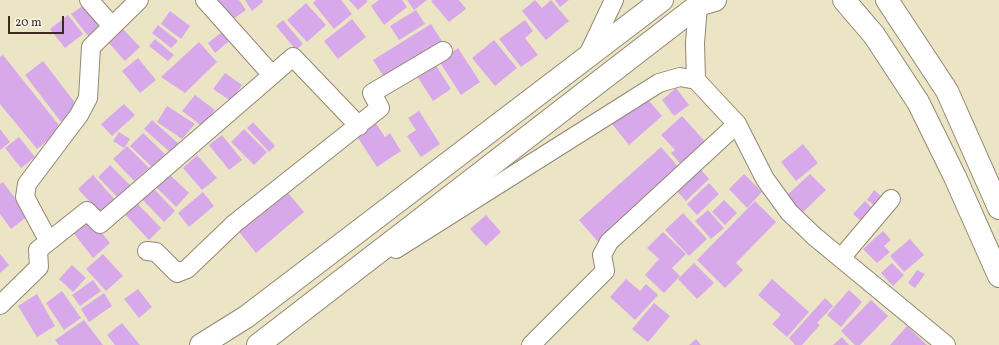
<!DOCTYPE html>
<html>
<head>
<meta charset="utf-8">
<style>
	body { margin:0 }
	#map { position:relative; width:999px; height:345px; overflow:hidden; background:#ebe5c6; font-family:Vollkorn,serif }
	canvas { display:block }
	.scale { position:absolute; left:8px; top:16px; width:56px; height:18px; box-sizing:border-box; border:2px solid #3b2a1e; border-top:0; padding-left:5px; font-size:12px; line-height:14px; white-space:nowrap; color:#3b2a1e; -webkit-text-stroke:3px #fbf7ec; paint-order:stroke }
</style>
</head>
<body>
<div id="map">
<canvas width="999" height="345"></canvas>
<div class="scale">20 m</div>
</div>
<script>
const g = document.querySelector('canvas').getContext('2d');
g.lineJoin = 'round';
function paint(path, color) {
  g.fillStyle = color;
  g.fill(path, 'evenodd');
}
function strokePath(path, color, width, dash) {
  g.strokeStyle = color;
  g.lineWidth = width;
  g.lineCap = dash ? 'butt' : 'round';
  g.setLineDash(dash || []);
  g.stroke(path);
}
paint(new Path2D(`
	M 218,0 L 239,0 L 246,10 L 232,20 Z
	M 245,0 L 262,0 L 263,2 L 252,11 Z
	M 316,0 L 341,0 L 352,14 L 334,29 L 313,3 Z
	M 349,0 L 366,0 L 368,1 L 358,10 Z
	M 379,0 L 402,0 L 407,7 L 384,25 L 371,6 Z
	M 407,0 L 427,0 L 414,10 Z
	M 433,0 L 459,0 L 466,9 L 449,22 L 431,1 Z
	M 535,0 L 542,8 L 551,0 L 569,21 L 546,40 L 522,11 Z
	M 555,0 L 569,0 L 560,7 Z
	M 87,3 L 103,25 L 88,36 L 71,14 Z
	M 306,3 L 326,25 L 307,42 L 287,20 Z
	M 416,10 L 425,24 L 399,40 L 390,26 Z
	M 170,11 L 190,26 L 181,39 L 161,24 Z
	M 68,15 L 83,34 L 65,48 L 50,29 Z
	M 352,19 L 366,37 L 338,59 L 324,41 Z
	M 283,20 L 303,44 L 296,50 L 276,26 Z
	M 525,20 L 533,31 L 525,38 L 538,55 L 521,67 L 499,39 Z
	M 431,24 L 443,43 L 386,80 L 373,60 Z
	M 158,25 L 178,41 L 171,48 L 152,33 Z
	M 122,28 L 140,47 L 125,61 L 107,41 Z
	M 227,28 L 234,37 L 215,53 L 208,43 Z
	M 155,39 L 174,55 L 168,61 L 149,46 Z
	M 494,40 L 517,68 L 495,86 L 472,58 Z
	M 199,42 L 217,62 L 185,93 L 161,77 Z
	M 458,48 L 480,82 L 461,95 L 439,61 Z
	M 3,55 L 62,129 L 37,149 L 0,104 L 0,57 Z
	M 138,58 L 156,80 L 140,93 L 122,71 Z
	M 43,61 L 79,108 L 61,122 L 25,75 Z
	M 433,61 L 451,89 L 433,101 L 415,73 Z
	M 225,73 L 242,85 L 231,101 L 213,89 Z
	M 676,88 L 689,105 L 674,116 L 662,100 Z
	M 195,95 L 215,110 L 202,126 L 182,111 Z
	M 645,96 L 662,116 L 629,145 L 612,124 Z
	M 124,104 L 135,115 L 112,136 L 101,124 Z
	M 167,106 L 195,124 L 182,139 L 157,122 Z
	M 419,111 L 440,144 L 421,157 L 407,136 L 416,130 L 408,118 Z
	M 682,116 L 709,146 L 684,168 L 671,153 L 675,150 L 661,135 Z
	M 152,120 L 179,144 L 171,153 L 144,129 Z
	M 253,122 L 275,146 L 269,152 L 247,128 Z
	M 375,122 L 385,137 L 390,133 L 401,151 L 377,167 L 356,135 Z
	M 0,129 L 10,142 L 0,150 Z
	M 244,129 L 267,152 L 254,165 L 231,142 Z
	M 119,132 L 130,139 L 124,148 L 113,141 Z
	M 143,133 L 165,154 L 152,167 L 130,146 Z
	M 222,135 L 242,160 L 229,170 L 209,145 Z
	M 19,137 L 35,157 L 21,168 L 5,148 Z
	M 803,144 L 818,163 L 796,181 L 781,162 Z
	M 127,146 L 149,168 L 134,181 L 113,159 Z
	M 661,147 L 681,170 L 599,243 L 579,220 Z
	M 197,155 L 217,178 L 202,190 L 183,168 Z
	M 110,165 L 132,187 L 119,199 L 98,177 Z
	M 699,167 L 709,179 L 686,201 L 675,189 Z
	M 166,171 L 189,193 L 176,207 L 153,184 Z
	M 744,174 L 762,192 L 747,208 L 729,189 Z
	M 810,174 L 826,190 L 801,214 L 785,197 Z
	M 93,175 L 116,201 L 101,214 L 78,189 Z
	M 3,182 L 28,216 L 11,229 L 0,214 L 0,184 Z
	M 709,183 L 719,194 L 697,215 L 687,204 Z
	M 151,186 L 175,211 L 164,222 L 140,197 Z
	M 284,188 L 304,212 L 256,253 L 236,228 Z
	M 874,190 L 882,197 L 875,206 L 867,200 Z
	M 203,192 L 214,206 L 189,227 L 178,213 Z
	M 133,199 L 161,228 L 149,240 L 121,210 Z
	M 724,200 L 737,213 L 725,225 L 712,212 Z
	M 755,201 L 776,222 L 736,263 L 743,270 L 725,288 L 697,260 Z
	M 865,201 L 874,210 L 863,223 L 853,214 Z
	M 708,210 L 724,228 L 711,239 L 695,221 Z
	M 683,213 L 707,239 L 689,256 L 665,230 Z
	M 486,215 L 501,232 L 486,246 L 470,229 Z
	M 89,217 L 110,243 L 93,258 L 72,231 Z
	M 883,231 L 891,240 L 884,246 L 890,252 L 877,263 L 863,249 Z
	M 663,232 L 686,254 L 672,268 L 680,276 L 664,293 L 645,275 L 659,259 L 647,248 Z
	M 910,239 L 924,255 L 904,272 L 890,256 Z
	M 0,254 L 9,265 L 0,273 Z
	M 103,254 L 123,276 L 106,291 L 86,269 Z
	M 694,263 L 714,283 L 697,299 L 678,279 Z
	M 892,263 L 904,275 L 893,286 L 881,273 Z
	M 72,265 L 86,278 L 73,292 L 59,279 Z
	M 917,270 L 925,274 L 915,288 L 908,283 Z
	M 626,279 L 640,291 L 646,284 L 658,295 L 635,320 L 610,297 Z
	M 772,279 L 809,312 L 787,337 L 772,324 L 781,315 L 758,295 Z
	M 93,280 L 101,291 L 80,306 L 72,295 Z
	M 138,289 L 152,307 L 139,318 L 124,299 Z
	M 849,290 L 862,302 L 841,327 L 827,315 Z
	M 62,291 L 81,318 L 64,330 L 46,303 Z
	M 104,293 L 112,306 L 89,322 L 81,309 Z
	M 37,294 L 55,326 L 37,337 L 18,306 Z
	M 825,298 L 833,306 L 817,323 L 820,325 L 802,345 L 795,345 L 789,338 Z
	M 871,300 L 888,316 L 860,345 L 855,345 L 841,331 Z
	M 654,303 L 670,316 L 648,342 L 632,329 Z
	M 84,320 L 103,345 L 59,345 L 55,340 Z
	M 122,323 L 140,345 L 115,345 L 107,335 Z
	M 907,326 L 927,345 L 890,345 Z
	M 842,337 L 849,345 L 833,345 Z
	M 696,339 L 701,345 L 689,345 Z`), '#d8a9ea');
const minor = new Path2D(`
	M 89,0 L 112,26
	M 205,0 L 272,75
	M 587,57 L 614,0
	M 696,80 L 695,43 L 698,5
	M 48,240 L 25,197 L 27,184 L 79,115 L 88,98 L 91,47 L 139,0
	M 396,249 L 659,83 L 680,77 L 696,80 L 737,124 L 765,179 L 789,212 L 814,236 L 946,345
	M 147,251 L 156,252 L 177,273 L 187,269 L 235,223 L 380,108 L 372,93 L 443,51
	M 841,258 L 891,199
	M 0,305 L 39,267 L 38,250 L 87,211 L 100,224 L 293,57 L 359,126
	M 531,345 L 605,271 L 602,255 L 609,242 L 737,124`);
const major = new Path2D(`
	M 201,345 L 246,317 L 662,0
	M 258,345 L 705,0`);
const highway = new Path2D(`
	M 844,0 L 874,35 L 918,102 L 955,177 L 999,276
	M 887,0 L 947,91 L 999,208
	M 698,5 L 715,0`);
strokePath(minor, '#938872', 20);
strokePath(major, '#938872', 24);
strokePath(highway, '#938872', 24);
strokePath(minor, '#fff', 18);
strokePath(major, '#fff', 22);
strokePath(highway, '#fff', 22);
</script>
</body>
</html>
